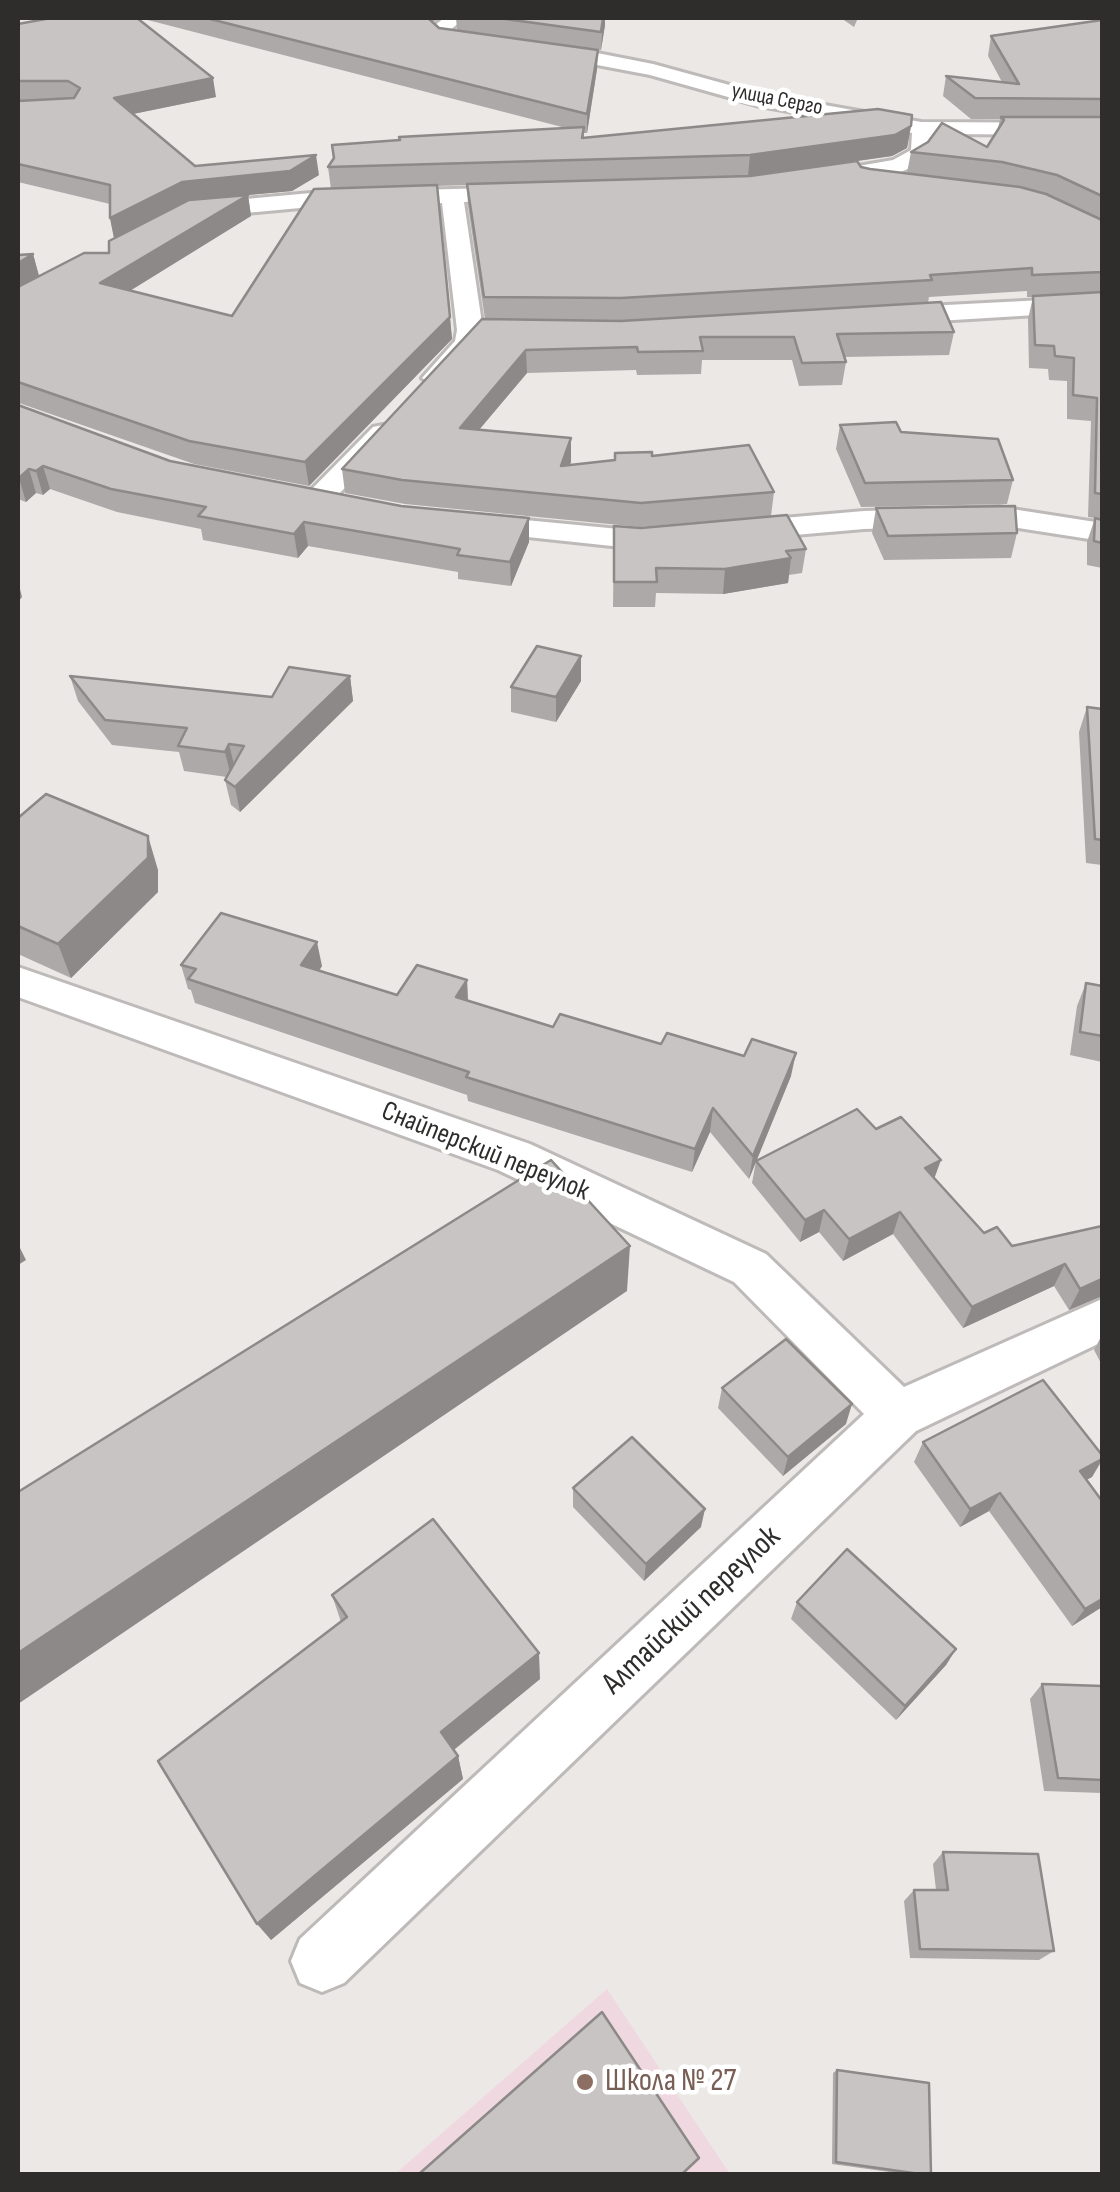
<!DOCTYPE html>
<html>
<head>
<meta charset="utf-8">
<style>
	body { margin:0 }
	#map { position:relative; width:1120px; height:2192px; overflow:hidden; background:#ece8e6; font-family:"Sofia Sans Condensed",sans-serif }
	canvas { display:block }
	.frame { position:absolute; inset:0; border:20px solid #2e2d2c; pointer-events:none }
</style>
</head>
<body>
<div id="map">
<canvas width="1120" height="2192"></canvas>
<div class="frame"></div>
</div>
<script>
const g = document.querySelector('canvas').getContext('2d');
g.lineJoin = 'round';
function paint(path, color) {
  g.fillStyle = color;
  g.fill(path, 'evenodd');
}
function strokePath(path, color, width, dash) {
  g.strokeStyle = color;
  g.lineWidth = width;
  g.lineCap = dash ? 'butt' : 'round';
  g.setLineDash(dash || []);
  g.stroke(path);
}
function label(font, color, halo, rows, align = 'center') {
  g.font = font + ' "Sofia Sans Condensed",sans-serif';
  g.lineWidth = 9;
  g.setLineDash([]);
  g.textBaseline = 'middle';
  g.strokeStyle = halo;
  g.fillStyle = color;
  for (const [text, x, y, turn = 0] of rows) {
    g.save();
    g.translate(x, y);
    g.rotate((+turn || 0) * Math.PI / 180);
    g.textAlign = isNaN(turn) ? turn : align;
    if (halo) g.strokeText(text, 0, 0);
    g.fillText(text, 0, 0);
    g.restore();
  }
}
paint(new Path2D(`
	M 607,1989 L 730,2174 L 395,2174 Z`), '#f0d8e1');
const street = new Path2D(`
	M 444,18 L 465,18 L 450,30 L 454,33 L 592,52 L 653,64 L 762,94 L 921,122 L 1102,123 L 1102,135 L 934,134 L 936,140 C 921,182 858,179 820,186 L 812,184 L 809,179 L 812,174 L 893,160 L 911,150 L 912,133 L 760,106 L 650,75 L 592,64 L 448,44 L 429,30 Z
	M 524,187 L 532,189 L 535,194 L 532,199 L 464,202 L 483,330 C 478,350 455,381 435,386 L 422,378 L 455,341 L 457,330 L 442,203 L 311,207 L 191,218 L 180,211 L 191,204 L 311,193 Z
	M 1102,297 L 1102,311 L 888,324 L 875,316 L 888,308 Z
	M 383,425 L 393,427 L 397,433 L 393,439 L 327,506 L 307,506 L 302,500 L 307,494 L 373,427 Z
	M 999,507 L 1102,523 L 1102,541 L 999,525 L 864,529 L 737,540 L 726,537 L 722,531 L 726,525 L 737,522 L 864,511 Z
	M 473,515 L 640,531 L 682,531 L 686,537 L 682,543 L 640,549 L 462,530 L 458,524 L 462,518 Z
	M 18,967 L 530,1144 L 766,1254 L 904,1387 L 1102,1299 L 1102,1342 L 916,1431 L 344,1983 L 322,1992 L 300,1983 L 291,1961 L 300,1939 L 864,1414 L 734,1282 L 498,1170 L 18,997 Z`);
strokePath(street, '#bebab9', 6);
paint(street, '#fff');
paint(new Path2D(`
	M 140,18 L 440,18 L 433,22 L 439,28 L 597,69 L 587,133 L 584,133 L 584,138 L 911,126 L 907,148 L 892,156 L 858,161 L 861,167 L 870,169 L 1007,185 L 907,173 L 911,152 L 987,147 L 998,129 L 1000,119 L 971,119 L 943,96 L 946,76 L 1002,82 L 988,56 L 991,36 L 1099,21 L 1094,18 L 1102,18 L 1102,568 L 1087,565 L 1087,542 L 1095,518 L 1088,517 L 1091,421 L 1067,419 L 1067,381 L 1049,380 L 1048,369 L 1029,368 L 1028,319 L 1033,297 L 1027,297 L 1027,291 L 929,297 L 928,303 L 954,332 L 949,355 L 844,357 L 846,362 L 842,385 L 799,386 L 792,360 L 702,360 L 701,374 L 637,375 L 636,370 L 527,373 L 479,430 L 571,462 L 569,465 L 652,456 L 774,492 L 771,516 L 640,527 L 405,504 L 345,493 L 342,469 L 485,319 L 468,206 L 467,185 L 437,186 L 452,339 L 309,486 L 194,464 L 19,403 L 18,405 L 170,461 L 529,542 L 511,586 L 458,579 L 458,572 L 308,546 L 298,558 L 203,540 L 201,529 L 117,512 L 50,489 L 43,495 L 36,493 L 26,502 L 18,499 L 18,255 L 33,254 L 39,276 L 109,253 L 114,238 L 110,218 L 110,204 L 18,182 L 18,24 L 216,97 L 133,114 L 195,166 L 319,175 L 292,191 L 248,195 L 251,216 L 130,291 L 232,316 L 331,189 L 328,167 L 333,159 L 332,145 L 566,128 Z
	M 456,18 L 605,18 L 605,25 L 601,50 L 457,30 Z
	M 841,18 L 858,18 L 854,27 Z
	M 840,425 L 901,432 L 1013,480 L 1007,504 L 861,507 L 836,449 Z
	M 876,508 L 1017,533 L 1011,558 L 884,560 L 872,533 Z
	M 614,526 L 806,549 L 802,573 L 789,575 L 788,583 L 723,594 L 656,593 L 655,607 L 613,607 Z
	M 70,676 L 272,697 L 350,676 L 353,701 L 240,812 L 231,805 L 225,780 L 227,777 L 184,771 L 179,752 L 112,745 L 78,701 Z
	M 581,681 L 556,722 L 511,712 L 511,687 Z
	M 1087,707 L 1102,709 L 1102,865 L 1086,863 L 1079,732 Z
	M 18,818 L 158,870 L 158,892 L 71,978 L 18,954 Z
	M 181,965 L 322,966 L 319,971 L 397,995 L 467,980 L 468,1001 L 553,1027 L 661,1044 L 791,1076 L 749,1179 L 710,1132 L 692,1172 L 468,1101 L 467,1095 L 195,1003 L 191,990 L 188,989 Z
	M 1086,983 L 1102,986 L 1102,1062 L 1070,1055 L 1077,1006 Z
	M 876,1129 L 934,1179 L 984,1233 L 1012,1246 L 1102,1226 L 1102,1296 L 1069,1310 L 1054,1286 L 963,1328 L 893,1234 L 843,1261 L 819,1232 L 800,1242 L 752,1183 L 756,1161 Z
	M 1102,1335 L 1102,1365 L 1094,1350 Z
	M 722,1388 L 846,1424 L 783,1476 L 718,1408 Z
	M 923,1442 L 1102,1455 L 1102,1461 L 1092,1477 L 1086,1480 L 1102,1607 L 1072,1626 L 989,1511 L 960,1527 L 914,1462 Z
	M 573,1488 L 701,1527 L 644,1581 L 573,1507 Z
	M 332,1595 L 540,1679 L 454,1750 L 458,1756 L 463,1779 L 271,1940 L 341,1622 Z
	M 797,1602 L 956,1649 L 946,1665 L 896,1720 L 791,1619 Z
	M 1042,1684 L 1102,1686 L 1102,1793 L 1044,1791 L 1030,1699 Z
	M 943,1852 L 1054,1951 L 1039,1960 L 910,1958 L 904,1901 L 914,1890 L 936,1890 L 933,1864 Z
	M 837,2070 L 931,2174 L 904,2174 L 832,2164 L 833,2073 Z`), '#aca9a8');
paint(new Path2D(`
	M 603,18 L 605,18 L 605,25 L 601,50 Z
	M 598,50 L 597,69 L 587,133 L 587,114 Z
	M 213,78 L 216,97 L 118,117 L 114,98 Z
	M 911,126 L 907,148 L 892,156 L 748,176 L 750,155 Z
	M 316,155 L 319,175 L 292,191 L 248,195 L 251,216 L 105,306 L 100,283 L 114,238 L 110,218 L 182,182 Z
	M 33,254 L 39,276 L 18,289 L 18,263 Z
	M 450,317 L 452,339 L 309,486 L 305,462 Z
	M 526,350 L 527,373 L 461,451 L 460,428 Z
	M 571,438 L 571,462 L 561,490 L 561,466 Z
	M 43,466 L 50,489 L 43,495 L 36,471 Z
	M 29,469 L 36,493 L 26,502 L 19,478 Z
	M 529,518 L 529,542 L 511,586 L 510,562 Z
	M 304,522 L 308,546 L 298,558 L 294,534 Z
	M 791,558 L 788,583 L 723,594 L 725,569 Z
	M 18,581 L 22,597 L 18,602 Z
	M 581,656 L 581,681 L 556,722 L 556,697 Z
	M 350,676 L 353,701 L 240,812 L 235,787 Z
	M 229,744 L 235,769 L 231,777 L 225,752 Z
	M 148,836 L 158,870 L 158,892 L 71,978 L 58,944 Z
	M 317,942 L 322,966 L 306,989 L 301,965 Z
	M 467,980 L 468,1004 L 456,997 Z
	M 796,1053 L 791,1076 L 749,1179 L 753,1156 Z
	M 713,1108 L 710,1132 L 692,1172 L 695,1149 Z
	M 941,1160 L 933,1182 L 925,1168 Z
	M 824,1210 L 819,1232 L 800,1242 L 805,1220 Z
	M 900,1212 L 893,1234 L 843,1261 L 849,1239 Z
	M 18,1244 L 26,1260 L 18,1265 Z
	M 630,1246 L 627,1291 L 18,1704 L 18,1653 Z
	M 1065,1264 L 1054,1286 L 963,1328 L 972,1307 Z
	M 1102,1279 L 1102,1296 L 1069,1310 L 1080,1289 Z
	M 852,1404 L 846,1424 L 783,1476 L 788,1457 Z
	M 1102,1459 L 1092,1477 L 1067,1490 L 1080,1471 Z
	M 1000,1493 L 989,1511 L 960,1527 L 970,1509 Z
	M 705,1509 L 701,1527 L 644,1581 L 646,1564 Z
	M 1102,1599 L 1102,1607 L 1072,1626 L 1085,1609 Z
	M 956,1649 L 946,1665 L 896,1720 L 905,1706 Z
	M 539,1653 L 540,1679 L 446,1756 L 441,1732 Z
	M 458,1756 L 463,1779 L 271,1940 L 257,1924 Z`), '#8c8988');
const building = new Path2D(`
	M 51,18 L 137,18 L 213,78 L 114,98 L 195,166 L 316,155 L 290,171 L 182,182 L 110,218 L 110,185 L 18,164 L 18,101 L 74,98 L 80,88 L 68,81 L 18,81 L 18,24 Z
	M 206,18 L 428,18 L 439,28 L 598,50 L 587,114 Z
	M 498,18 L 603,18 L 601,32 Z
	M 1102,20 L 1102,99 L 975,98 L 946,76 L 1019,84 L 991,36 Z
	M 878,109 L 912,115 L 911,126 L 895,135 L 750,155 L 328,167 L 334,158 L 332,145 L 400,140 L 399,137 L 584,127 L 582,138 Z
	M 1001,117 L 1102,117 L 1102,196 L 1057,175 L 1002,162 L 911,152 L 928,142 L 942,123 L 987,147 L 1004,120 Z
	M 857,161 L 861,167 L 870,169 L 1020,187 L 1046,194 L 1102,220 L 1102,272 L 1032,275 L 1032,268 L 930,275 L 932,280 L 621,298 L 484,297 L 467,184 L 750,176 Z
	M 437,185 L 450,317 L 305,462 L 189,441 L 18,382 L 18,287 L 84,253 L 109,253 L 109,241 L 189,200 L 248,195 L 100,283 L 232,316 L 314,189 Z
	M 33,254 L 18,263 L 18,255 Z
	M 1102,292 L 1102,494 L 1095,493 L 1097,398 L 1073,395 L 1074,358 L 1055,356 L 1054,346 L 1035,345 L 1033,296 Z
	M 941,302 L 954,332 L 837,334 L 846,362 L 802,363 L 794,337 L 700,337 L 703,351 L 638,352 L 637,347 L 526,350 L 460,428 L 571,438 L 561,466 L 615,460 L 615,453 L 652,452 L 652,456 L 749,445 L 774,492 L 641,503 L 402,480 L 342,469 L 482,319 L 621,321 Z
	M 18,405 L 170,461 L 401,506 L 529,518 L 510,562 L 457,555 L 460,549 L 304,522 L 294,534 L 198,516 L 206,507 L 111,489 L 43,466 L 36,471 L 29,469 L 19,478 L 18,478 Z
	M 896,422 L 901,432 L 998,439 L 1013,480 L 865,483 L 840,425 Z
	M 1015,506 L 1017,533 L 888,536 L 876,508 Z
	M 787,515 L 806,549 L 786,551 L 791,558 L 725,569 L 656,568 L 657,582 L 614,582 L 614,526 L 641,528 Z
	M 1095,518 L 1102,520 L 1102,543 L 1094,541 Z
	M 537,646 L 581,656 L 556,697 L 511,687 Z
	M 289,667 L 350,676 L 235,787 L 225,780 L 244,746 L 229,744 L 225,752 L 178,746 L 187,728 L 105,720 L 70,676 L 272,697 Z
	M 1087,707 L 1102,709 L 1102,840 L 1095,839 Z
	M 46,794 L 148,836 L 148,858 L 58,944 L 18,926 L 18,818 Z
	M 221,913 L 317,942 L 301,965 L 397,995 L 417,965 L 467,980 L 456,997 L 553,1027 L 560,1014 L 661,1044 L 667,1033 L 744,1056 L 752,1039 L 796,1053 L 753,1156 L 713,1108 L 695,1149 L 466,1077 L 469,1072 L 188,979 L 196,969 L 181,965 Z
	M 1086,983 L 1102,986 L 1102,1036 L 1080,1032 Z
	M 857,1109 L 876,1129 L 901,1117 L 941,1160 L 925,1168 L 984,1233 L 997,1227 L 1012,1246 L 1102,1226 L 1102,1279 L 1080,1289 L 1065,1264 L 972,1307 L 900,1212 L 849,1239 L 824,1210 L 805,1220 L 756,1161 Z
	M 551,1160 L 630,1246 L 18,1653 L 18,1492 Z
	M 786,1339 L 852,1404 L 788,1457 L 722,1388 Z
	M 1043,1380 L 1102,1455 L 1102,1459 L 1080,1471 L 1102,1501 L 1102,1599 L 1085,1609 L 1000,1493 L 970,1509 L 923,1442 Z
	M 632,1437 L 705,1509 L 646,1564 L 573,1488 Z
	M 433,1519 L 539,1653 L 441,1732 L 458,1756 L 257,1924 L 158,1761 L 347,1617 L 332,1595 Z
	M 847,1549 L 956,1649 L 905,1706 L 797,1602 Z
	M 1042,1684 L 1102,1686 L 1102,1780 L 1058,1778 Z
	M 943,1852 L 1038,1854 L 1054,1951 L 920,1949 L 914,1890 L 948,1890 Z
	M 602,2012 L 699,2158 L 682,2174 L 419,2174 Z
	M 837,2070 L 929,2083 L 931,2174 L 920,2174 L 836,2162 Z`);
paint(building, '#c8c4c3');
strokePath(building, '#8c8988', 2.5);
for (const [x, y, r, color] of [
	[585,2082,10,"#8d6e63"]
]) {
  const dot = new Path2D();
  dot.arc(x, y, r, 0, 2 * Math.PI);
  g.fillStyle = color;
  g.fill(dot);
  strokePath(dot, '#fff', 4);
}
label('22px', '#2e2d2c', '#fff', [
	["улица Серго",777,100,11]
]);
label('28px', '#2e2d2c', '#fff', [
	["Снайперский переулок",485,1152,22]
]);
label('32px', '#2e2d2c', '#fff', [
	["Алтайский переулок",692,1611,-43]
]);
label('32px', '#785e54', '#fff', [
	["Школа № 27",605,2082]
], 'left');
</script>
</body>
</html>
